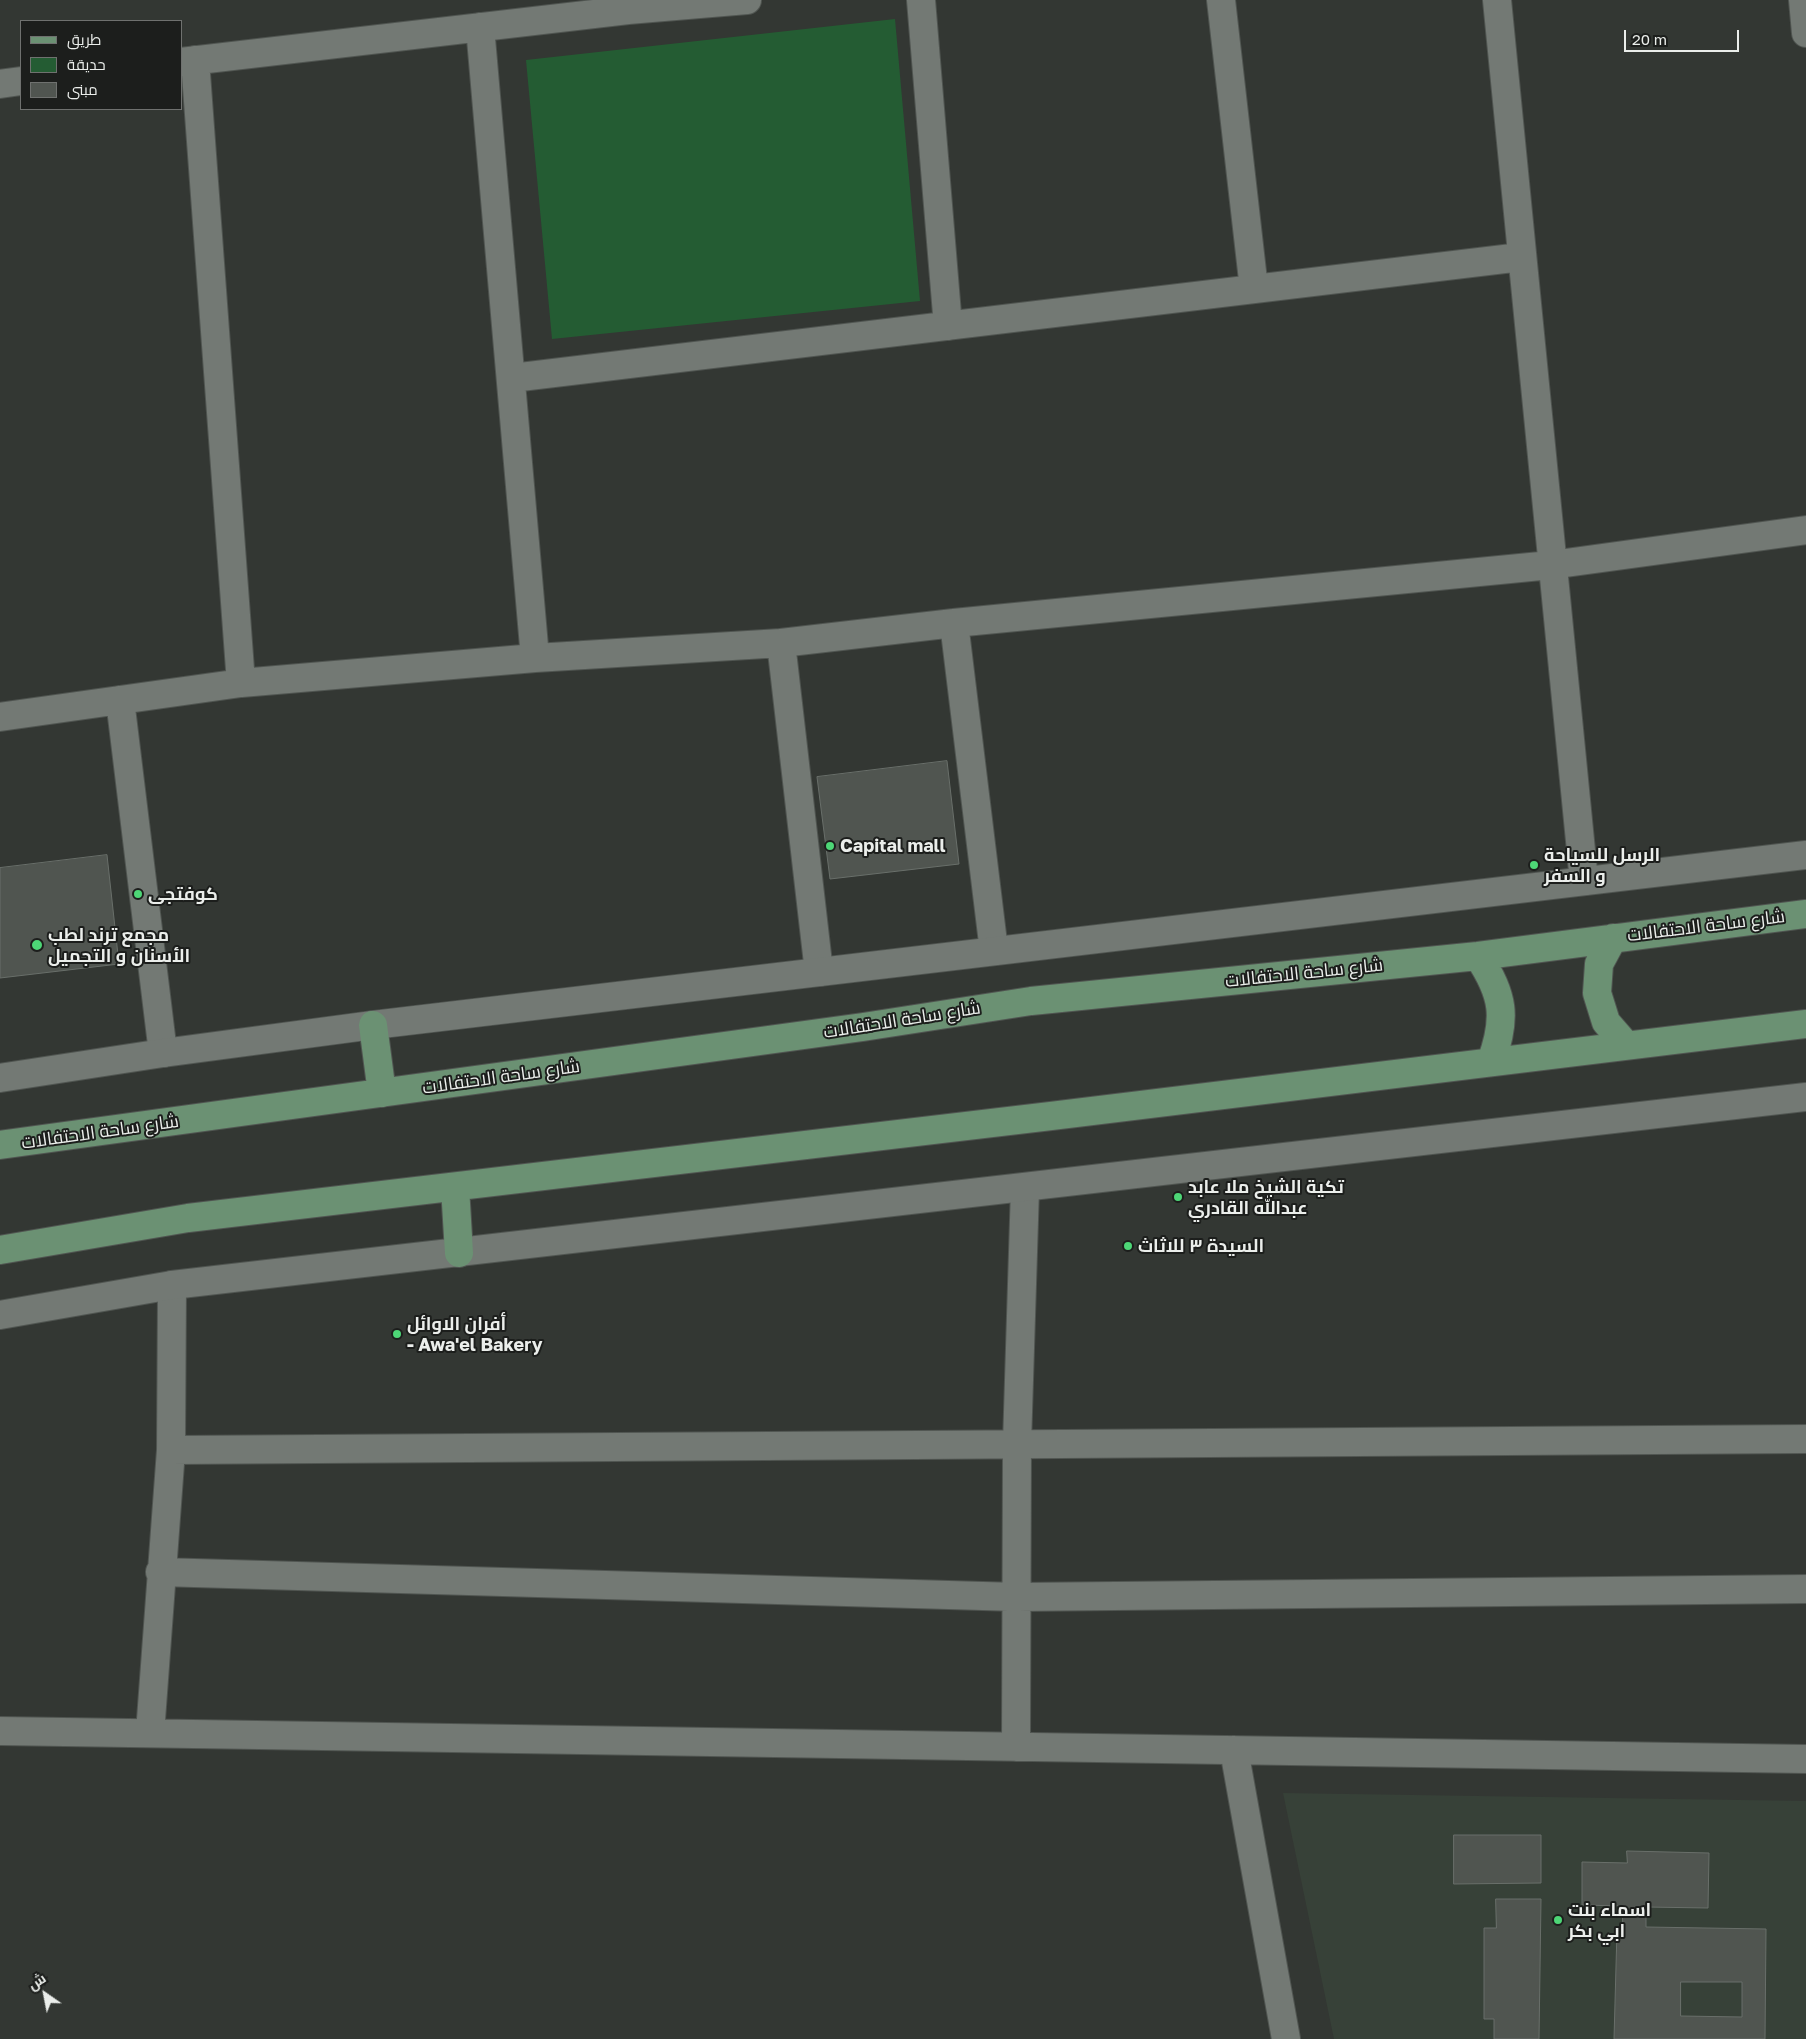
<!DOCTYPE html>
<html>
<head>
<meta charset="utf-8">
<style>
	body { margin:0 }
	#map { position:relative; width:1806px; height:2039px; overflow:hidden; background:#333733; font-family:"Golos Text",Cairo,sans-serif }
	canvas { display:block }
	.legend { position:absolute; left:20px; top:20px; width:162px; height:90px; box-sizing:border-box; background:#1c1e1c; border:1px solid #6f716f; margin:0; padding:6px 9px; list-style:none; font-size:15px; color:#ebeeeb }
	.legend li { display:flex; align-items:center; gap:10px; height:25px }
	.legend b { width:25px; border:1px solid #6f716f }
	.north { position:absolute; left:20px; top:1969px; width:50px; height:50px; -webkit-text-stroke:4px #1c1e1c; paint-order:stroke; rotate:327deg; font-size:14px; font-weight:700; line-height:20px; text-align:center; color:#ebeeeb }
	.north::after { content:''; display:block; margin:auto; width:18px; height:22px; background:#ebeeeb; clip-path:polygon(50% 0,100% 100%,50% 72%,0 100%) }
	.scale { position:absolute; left:1624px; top:30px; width:115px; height:22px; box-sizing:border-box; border:2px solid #ebeeeb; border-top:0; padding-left:6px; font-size:15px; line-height:18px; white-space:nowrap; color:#ebeeeb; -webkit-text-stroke:4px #1c1e1c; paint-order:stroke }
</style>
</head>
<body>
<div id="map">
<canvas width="1806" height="2039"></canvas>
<ul class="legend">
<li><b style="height:6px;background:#6b9173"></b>طريق</li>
<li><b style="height:14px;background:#245c33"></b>حديقة</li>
<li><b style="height:14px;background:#505550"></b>مبنى</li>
</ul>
<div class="north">ش</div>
<div class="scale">20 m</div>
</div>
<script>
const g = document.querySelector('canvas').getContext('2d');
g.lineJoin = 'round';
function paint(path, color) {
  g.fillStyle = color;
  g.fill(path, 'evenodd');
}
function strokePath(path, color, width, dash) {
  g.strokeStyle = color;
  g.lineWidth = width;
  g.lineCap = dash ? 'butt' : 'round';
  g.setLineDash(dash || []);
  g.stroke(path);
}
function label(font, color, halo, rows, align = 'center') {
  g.font = font + ' "Golos Text",Cairo,sans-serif';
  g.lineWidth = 4;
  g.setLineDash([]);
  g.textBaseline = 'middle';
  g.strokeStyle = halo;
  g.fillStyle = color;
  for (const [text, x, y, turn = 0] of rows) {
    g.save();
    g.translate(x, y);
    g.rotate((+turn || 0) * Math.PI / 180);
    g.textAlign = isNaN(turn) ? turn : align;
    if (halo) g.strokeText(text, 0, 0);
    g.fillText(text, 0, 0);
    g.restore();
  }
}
paint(new Path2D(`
	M 1283,1793 L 1806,1801 L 1806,2039 L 1334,2039 Z`), '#374138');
paint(new Path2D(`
	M 895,19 L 920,301 L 552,339 L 526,60 Z`), '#245c33');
const building = new Path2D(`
	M 947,761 L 959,864 L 830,879 L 817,777 Z
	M 107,855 L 119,964 L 0,978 L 0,868 Z
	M 1454,1835 L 1541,1835 L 1541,1883 L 1454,1884 Z
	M 1627,1851 L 1709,1853 L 1708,1908 L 1646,1907 L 1646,1927 L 1766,1929 L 1765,2039 L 1614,2039 L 1617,1930 L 1623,1930 L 1622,1906 L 1582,1905 L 1582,1862 L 1627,1863 ZM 1681,1982 L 1742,1982 L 1742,2017 L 1681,2016 Z
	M 1496,1899 L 1541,1899 L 1539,2039 L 1494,2039 L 1494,2019 L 1484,2019 L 1484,1928 L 1496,1928 Z`);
paint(building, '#505550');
strokePath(building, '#696f6a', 1);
const street = new Path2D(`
	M 921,0 L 948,326
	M 1221,0 L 1254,289
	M 1497,0 L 1584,881
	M 1803,0 L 1806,33
	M 480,27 L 535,658
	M 195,60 L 241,683
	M 181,62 L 628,10 L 747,0
	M 0,84 L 21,81
	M 512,378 L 1521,257
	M 954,623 L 994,951
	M 781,643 L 819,972
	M 120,700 L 163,1053
	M 0,717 L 241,683 L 535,658 L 781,643 L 954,623 L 1551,565 L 1806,530
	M 171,1450 L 1806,1439
	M 160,1572 L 1017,1597 L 1806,1589
	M 0,1731 L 1806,1759
	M 150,1733 L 171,1450 L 172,1285
	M 1016,1747 L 1017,1444 L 1025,1188
	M 1234,1750 L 1286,2039`);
const secondary = new Path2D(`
	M 0,1078 L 163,1053 L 373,1025 L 1806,855
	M 0,1315 L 172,1285 L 1806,1097`);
const primary = new Path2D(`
	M 1613,938 L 1599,964 L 1597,993 L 1606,1022 L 1626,1045
	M 1478,956 C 1504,995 1507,1018 1491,1062
	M 373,1025 L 382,1093
	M 0,1145 L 863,1027 L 1031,1001 L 1478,956 L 1806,914
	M 455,1187 L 459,1253
	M 0,1250 L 188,1218 L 1051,1116 L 1806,1024`);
strokePath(street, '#505551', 30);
strokePath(secondary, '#505551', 30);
strokePath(primary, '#505551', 30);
strokePath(street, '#737974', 28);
strokePath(secondary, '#737974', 28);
strokePath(primary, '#6b9173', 28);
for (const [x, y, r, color] of [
	[830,846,5,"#4dd676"],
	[1534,865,5,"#4dd676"],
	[138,894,5,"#4dd676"],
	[37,945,6,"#4dd676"],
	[1178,1197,5,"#4dd676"],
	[1128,1246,5,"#4dd676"],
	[397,1334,5,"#4dd676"],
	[1558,1920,5,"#4dd676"]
]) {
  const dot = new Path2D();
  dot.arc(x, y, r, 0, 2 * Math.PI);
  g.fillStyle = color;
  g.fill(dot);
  strokePath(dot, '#1c1e1c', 2);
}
label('bold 18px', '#ebeeeb', '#1c1e1c', [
	["Capital mall",840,846],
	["الرسل للسياحة",1544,855],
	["و السفر",1544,876],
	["كوفتجى",148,894],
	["مجمع ترند لطب",48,935],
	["الأسنان و التجميل",48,956],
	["تكية الشيخ ملا عابد",1188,1187],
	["عبدالله القادري",1188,1208],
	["السيدة ٣ للاثاث",1138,1246],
	["أفران الاوائل",407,1324],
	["- Awa'el Bakery",407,1345],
	["اسماء بنت",1568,1910],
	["ابي بكر",1568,1931]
], 'left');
label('18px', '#ebeeeb', '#1c1e1c', [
	["شارع ساحة الاحتفالات",1706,926,-7],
	["شارع ساحة الاحتفالات",1304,973,-6],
	["شارع ساحة الاحتفالات",902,1020,-9],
	["شارع ساحة الاحتفالات",501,1077,-8],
	["شارع ساحة الاحتفالات",100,1132,-8]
]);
</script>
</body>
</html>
